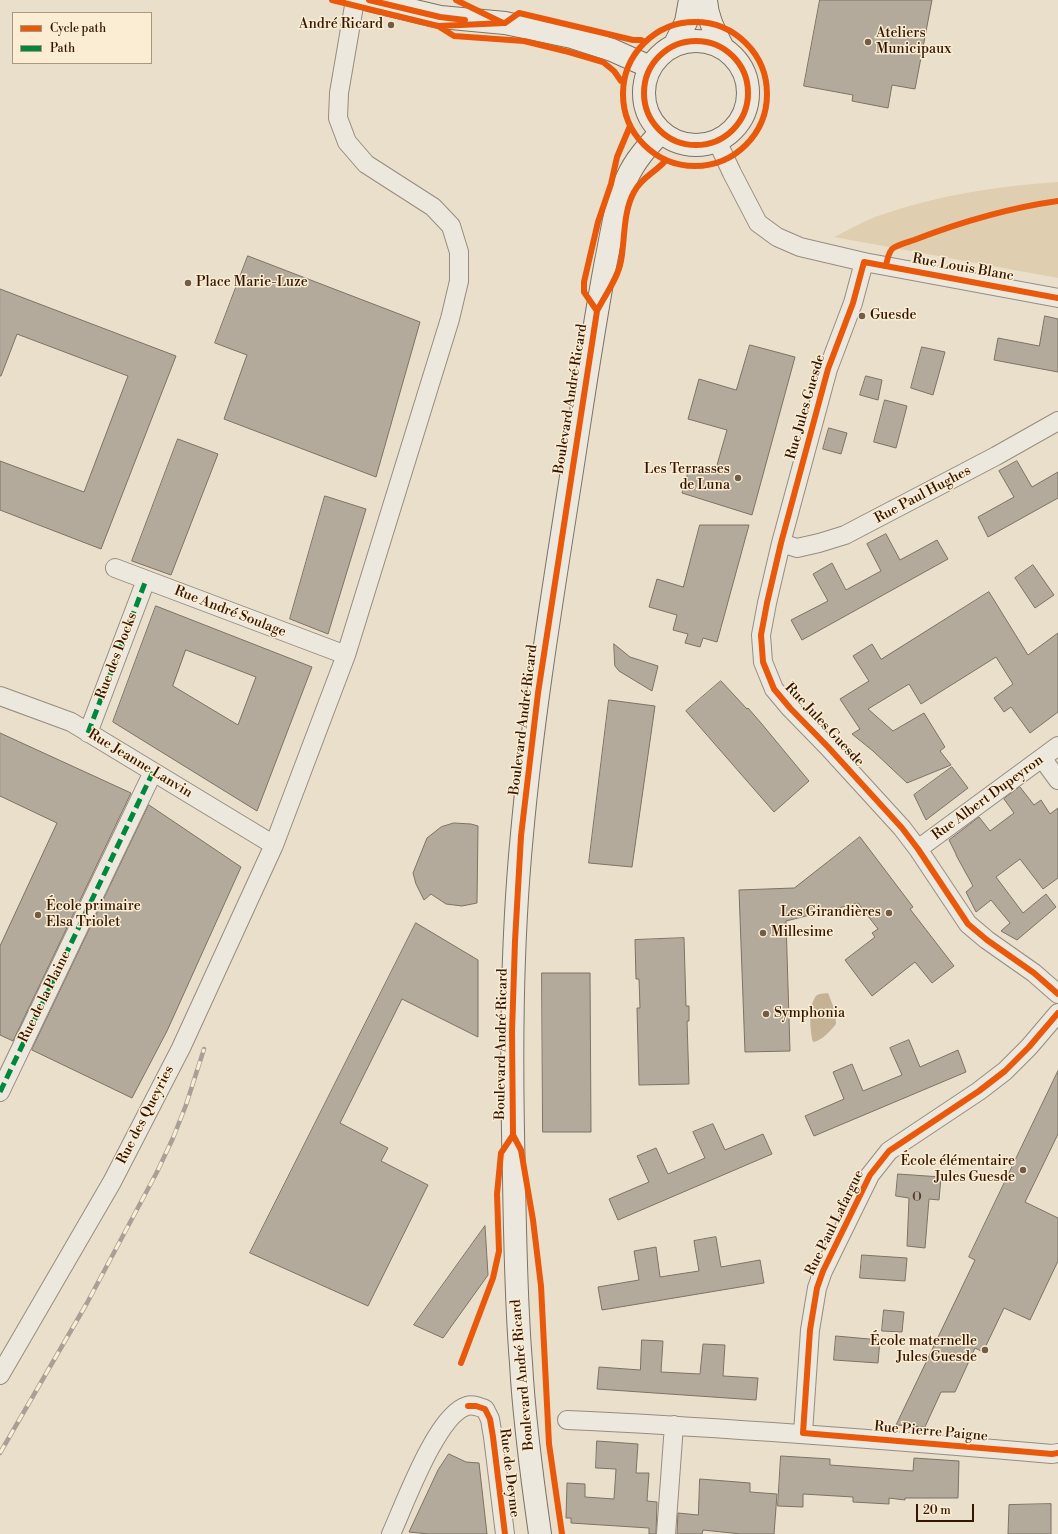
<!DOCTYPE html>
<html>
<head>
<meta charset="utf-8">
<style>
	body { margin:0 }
	#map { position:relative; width:1058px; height:1534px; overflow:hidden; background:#eadfca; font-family:"Libre Bodoni",serif }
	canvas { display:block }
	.legend { position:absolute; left:12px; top:12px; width:140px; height:52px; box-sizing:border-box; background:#faedd3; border:1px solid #aa977f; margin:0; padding:5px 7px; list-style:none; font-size:12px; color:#331501 }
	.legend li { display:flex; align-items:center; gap:8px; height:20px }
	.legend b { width:20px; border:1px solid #aa977f }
	.scale { position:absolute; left:916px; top:1504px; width:58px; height:18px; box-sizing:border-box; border:2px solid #331501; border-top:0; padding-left:5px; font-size:12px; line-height:14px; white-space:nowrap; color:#331501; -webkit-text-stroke:3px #faedd3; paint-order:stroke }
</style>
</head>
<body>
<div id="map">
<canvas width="1058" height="1534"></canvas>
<ul class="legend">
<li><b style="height:5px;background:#e8590c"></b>Cycle path</li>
<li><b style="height:5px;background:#00873e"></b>Path</li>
</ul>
<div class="scale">20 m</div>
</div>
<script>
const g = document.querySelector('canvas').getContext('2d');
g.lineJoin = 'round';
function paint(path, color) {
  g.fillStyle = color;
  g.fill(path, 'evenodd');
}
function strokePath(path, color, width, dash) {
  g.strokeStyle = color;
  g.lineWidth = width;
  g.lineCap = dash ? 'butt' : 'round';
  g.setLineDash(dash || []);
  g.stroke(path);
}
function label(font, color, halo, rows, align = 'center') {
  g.font = font + ' "Libre Bodoni",serif';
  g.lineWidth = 3;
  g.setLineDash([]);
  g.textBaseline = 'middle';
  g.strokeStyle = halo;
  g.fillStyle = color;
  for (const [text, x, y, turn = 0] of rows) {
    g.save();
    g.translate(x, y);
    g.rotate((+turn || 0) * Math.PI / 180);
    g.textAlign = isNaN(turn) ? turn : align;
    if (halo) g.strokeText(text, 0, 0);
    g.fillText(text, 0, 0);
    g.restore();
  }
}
paint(new Path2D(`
	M 1058,182 L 1058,278 L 834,237 C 849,230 865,220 881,215 C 938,195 998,186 1058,182 Z`), '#e0ceb1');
paint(new Path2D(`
	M 828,993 L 835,1011 L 836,1024 C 831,1030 822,1041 813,1042 C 810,1032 808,1005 816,996 C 819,993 824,994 828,993 Z`), '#c5b193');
const building = new Path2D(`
	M 820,0 L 932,0 L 915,89 L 892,85 L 888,108 L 852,101 L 853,95 L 804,86 Z
	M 248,256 L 420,322 L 376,477 L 224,419 L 247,355 L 215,343 Z
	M 0,289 L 176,356 L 101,549 L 0,510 L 0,461 L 84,492 L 128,376 L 17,334 L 1,376 L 0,376 Z
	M 1045,316 L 1058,319 L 1058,372 L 994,360 L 998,338 L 1039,346 Z
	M 750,345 L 795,357 L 752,515 L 682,493 L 690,465 L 715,472 L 727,430 L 688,419 L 699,379 L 736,390 Z
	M 922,347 L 945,352 L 933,395 L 911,388 Z
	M 866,376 L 882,380 L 878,400 L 860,395 Z
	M 885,400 L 907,406 L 896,448 L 874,442 Z
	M 829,428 L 847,433 L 841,454 L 823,449 Z
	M 178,439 L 218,454 L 171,575 L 132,561 Z
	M 1017,461 L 1032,487 L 1058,472 L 1058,498 L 988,537 L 978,517 L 1014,497 L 999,471 Z
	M 325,496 L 366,509 L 328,634 L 290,619 Z
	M 700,525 L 749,525 L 717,642 L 703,638 L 700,647 L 685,643 L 688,634 L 673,630 L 677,615 L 649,607 L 657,579 L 683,587 Z
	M 886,534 L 900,560 L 937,540 L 948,559 L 802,640 L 791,620 L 828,601 L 813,574 L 832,563 L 846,590 L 881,571 L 867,544 Z
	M 1033,565 L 1054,595 L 1035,608 L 1015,578 Z
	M 989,592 L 1028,655 L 1058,633 L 1058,712 L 1030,733 L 1011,707 L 1004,712 L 994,698 L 1013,684 L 996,657 L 921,704 L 909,684 L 868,709 L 893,731 L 924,713 L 945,747 L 940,751 L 951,765 L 907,783 L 873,751 L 852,734 L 860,729 L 840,699 L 869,681 L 853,656 L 872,644 L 881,659 Z
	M 156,606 L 312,667 L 257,811 L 113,722 ZM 186,650 L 256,677 L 238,725 L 173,686 Z
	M 614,644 L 630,657 L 658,666 L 652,691 L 619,671 L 615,666 Z
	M 721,681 L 747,709 L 748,708 L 761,723 L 809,781 L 774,812 L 686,711 Z
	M 609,700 L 655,706 L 632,867 L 589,863 Z
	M 0,733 L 131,793 L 13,1041 L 0,1035 L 0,946 L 57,823 L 0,796 Z
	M 952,767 L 968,788 L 926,820 L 914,795 Z
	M 1020,787 L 1034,805 L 1041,800 L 1050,814 L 1058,808 L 1058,878 L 1043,889 L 1020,859 L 996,877 L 1023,913 L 1046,894 L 1056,907 L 1017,940 L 1001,931 L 1010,923 L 991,900 L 976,912 L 966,892 L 973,886 L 956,855 L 956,854 L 949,840 L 979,817 L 990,831 L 1014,813 L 1004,799 Z
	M 149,805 L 241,867 L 167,1031 L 132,1098 L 32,1050 Z
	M 454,823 L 471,824 L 478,826 L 477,903 L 462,906 L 446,904 L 431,894 L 424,900 L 416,884 L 413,873 L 427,838 L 441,827 Z
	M 860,837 L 913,907 L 910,909 L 954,966 L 932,983 L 915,962 L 872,996 L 845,960 L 875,937 L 872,933 L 878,929 L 858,903 L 786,921 L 790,1051 L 745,1052 L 739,890 L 794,888 Z
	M 416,923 L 478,960 L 478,1037 L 402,999 L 340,1123 L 388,1148 L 381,1161 L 428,1185 L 368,1306 L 250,1253 Z
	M 684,938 L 686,1006 L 689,1006 L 689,1021 L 687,1021 L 689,1084 L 639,1085 L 637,1008 L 640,1008 L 639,979 L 636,979 L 635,940 Z
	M 542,973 L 590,973 L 591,1132 L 543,1132 Z
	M 909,1040 L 920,1067 L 958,1050 L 966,1072 L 814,1136 L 805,1116 L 844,1099 L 833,1072 L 852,1064 L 863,1091 L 902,1075 L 890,1048 Z
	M 1058,1071 L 1058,1134 L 1025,1202 L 1058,1218 L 1058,1261 L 1030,1320 L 1004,1308 L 983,1352 L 975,1348 L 955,1392 L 941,1392 L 925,1427 L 896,1425 L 975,1260 L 969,1257 Z
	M 713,1124 L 725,1150 L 763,1134 L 772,1154 L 618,1220 L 609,1199 L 649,1182 L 637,1156 L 656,1148 L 668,1174 L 705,1158 L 693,1132 Z
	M 898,1174 L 941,1177 L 939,1200 L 929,1199 L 925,1248 L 907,1246 L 909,1198 L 896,1196 Z
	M 485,1226 L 488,1275 L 443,1338 L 414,1325 Z
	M 716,1237 L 721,1267 L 760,1260 L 764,1283 L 602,1310 L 598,1287 L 639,1280 L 634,1251 L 656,1247 L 660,1277 L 699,1271 L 694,1241 Z
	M 862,1255 L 907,1258 L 905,1281 L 860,1278 Z
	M 884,1310 L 904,1312 L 902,1332 L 882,1331 Z
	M 836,1336 L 880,1340 L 878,1363 L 834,1360 Z
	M 642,1340 L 663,1341 L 661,1372 L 700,1374 L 703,1344 L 725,1345 L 723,1376 L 758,1378 L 756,1400 L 597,1389 L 599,1367 L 640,1370 Z
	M 597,1441 L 638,1444 L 636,1473 L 649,1473 L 647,1501 L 657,1502 L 656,1534 L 649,1534 L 649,1528 L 571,1523 L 571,1518 L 566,1518 L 567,1483 L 585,1484 L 585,1497 L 614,1499 L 616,1469 L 596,1468 Z
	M 449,1454 L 466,1462 L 479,1463 L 487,1534 L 429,1534 L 409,1532 L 438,1470 Z
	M 781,1456 L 830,1459 L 830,1465 L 913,1471 L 914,1458 L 959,1461 L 958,1498 L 905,1498 L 905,1500 L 889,1498 L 889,1504 L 853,1502 L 853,1497 L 803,1494 L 803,1507 L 778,1506 Z
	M 700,1479 L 750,1483 L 750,1492 L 777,1494 L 774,1534 L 741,1534 L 703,1530 L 702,1534 L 677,1534 L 678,1513 L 698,1515 Z
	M 1051,1504 L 1051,1534 L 1008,1534 L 1009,1505 Z`);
paint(building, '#b4aa9b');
strokePath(building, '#7d7264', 1);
const minor = new Path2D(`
	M 717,141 L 732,173 L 758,223 L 777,237 L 800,247 L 864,262 L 1058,298
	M 864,262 L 853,303 L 828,369 L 781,543 L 767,603 L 761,635 L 763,662 L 774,689 L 790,708 L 828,747 L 902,828 L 918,849 L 968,924 L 987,940 L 1034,973 L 1058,994
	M 781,543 L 797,548 L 819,543 L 845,535 L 996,456 L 1058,421
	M 115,568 L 346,655
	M 0,696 L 71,722 L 274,845
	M 88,733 L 146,580
	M 1042,758 L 1058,780
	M 918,849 L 1058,746
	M 0,1092 L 153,772
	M 0,1375 L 112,1182 L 181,1048 L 274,845 L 346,655 L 450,319 L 459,281 L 459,252 L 451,226 L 433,207 L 366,164 L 347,142 L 338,118 L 339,93 L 355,0
	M 567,1420 C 721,1427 875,1439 1029,1452 L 1052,1454 L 1058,1453
	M 803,1433 L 810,1330 L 817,1288 L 823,1271 L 870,1175 L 889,1151 L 979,1091 L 1005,1071 L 1029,1047 L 1058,1013
	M 391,1534 C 404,1506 437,1414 467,1406 C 473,1404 479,1407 485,1409 L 490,1419 L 493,1437 L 505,1534
	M 666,1534 L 674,1425`);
const secondary = new Path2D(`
	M 369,0 L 440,17 L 505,23 L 572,37 L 612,50 L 650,67
	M 706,0 C 707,18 715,32 723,48
	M644 93a52 52 0 1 1 104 0a52 52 0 1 1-104 0Z
	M 675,44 L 686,22 L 690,0
	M 540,1534 C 532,1478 524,1420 521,1363 C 516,1302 515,1240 514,1178 C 511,1063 511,948 522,834 C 534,701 557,569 577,438 C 586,379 595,320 606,261 C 612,233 615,204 627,178 C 635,160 648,146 661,132`);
strokePath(minor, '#978c7f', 20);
strokePath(secondary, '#7d7264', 24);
strokePath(minor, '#ede8dd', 18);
strokePath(secondary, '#ede8dd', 22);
const rail = new Path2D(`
	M 0,1453 L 87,1303 L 157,1172 L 173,1138 L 186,1105 L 204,1049`);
strokePath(rail, '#a8a096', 4.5);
strokePath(rail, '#faedd3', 3, [9]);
strokePath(new Path2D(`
	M 88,733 L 146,580
	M 0,1092 L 153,772`), '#00873e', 5, [10, 5]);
strokePath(new Path2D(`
	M 332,0 L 438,26 L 505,23 L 519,13 L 633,40 L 641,40 L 645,42
	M 369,0 L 440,17 L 465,20
	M 456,0 L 503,23
	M623 94a72 72 0 1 1 144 0a72 72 0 1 1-144 0Z
	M 438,26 L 454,36 L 524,41 L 569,52 L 603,62 L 614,71 L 621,81 L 624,82
	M644 93a52 52 0 1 1 104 0a52 52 0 1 1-104 0Z
	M 630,126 L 617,157 L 611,184 L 598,222 L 584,282 L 584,292 L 597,311 C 605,295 618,278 621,261 C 625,239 623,212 634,192 C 641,178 656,172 666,160
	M 886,266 C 887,260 888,254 892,249 C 896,245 908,242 914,240 C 961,222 1008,208 1058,201
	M 1058,298 L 864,262 L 853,303 L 828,369 L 781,543 L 767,603 L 761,635 L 763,662 L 774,689 L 790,708 L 828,747 L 902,828 L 918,849 L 968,924 L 987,940 L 1034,973 L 1058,994
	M 1058,1013 L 1029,1047 L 1005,1071 L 979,1091 L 889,1151 L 870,1175 L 823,1271 L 817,1288 L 810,1330 L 803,1433 L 1029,1452 L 1052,1454 L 1058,1453
	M 461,1363 L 493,1278 L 499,1251 L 497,1194 L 501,1153 L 513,1135
	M 468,1406 L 476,1406 L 485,1409 L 490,1419 L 493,1437 L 505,1534
	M 562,1534 L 549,1444 L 541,1286 L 533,1220 L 521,1150 L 513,1135 L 512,1032 L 515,941 L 521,836 L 538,693 L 597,311`), '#e8590c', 6);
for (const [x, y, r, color] of [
	[391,25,4,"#735c47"],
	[868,42,4,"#735c47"],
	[188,283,4,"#735c47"],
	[862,316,4,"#735c47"],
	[738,478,4,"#735c47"],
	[889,913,4,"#735c47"],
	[38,915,4,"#735c47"],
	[763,933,4,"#735c47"],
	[766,1014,4,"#735c47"],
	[1023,1170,4,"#735c47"],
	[985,1350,4,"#735c47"]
]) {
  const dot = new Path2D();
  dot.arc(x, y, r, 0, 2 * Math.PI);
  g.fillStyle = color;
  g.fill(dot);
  strokePath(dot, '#faedd3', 1.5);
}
label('12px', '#533a28', null, [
	["O",917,1198]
]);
label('14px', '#331501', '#faedd3', [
	["André Ricard",383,25,"right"],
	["Ateliers",876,34],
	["Municipaux",876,50],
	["Place Marie-Luze",196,283],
	["Guesde",870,316],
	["Les Terrasses",730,470,"right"],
	["de Luna",730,486,"right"],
	["École primaire",46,907],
	["Elsa Triolet",46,923],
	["Les Girandières",881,913,"right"],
	["Millesime",771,933],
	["Symphonia",774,1014],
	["École élémentaire",1015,1162,"right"],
	["Jules Guesde",1015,1178,"right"],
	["École maternelle",977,1342,"right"],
	["Jules Guesde",977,1358,"right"]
], 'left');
label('14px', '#331501', '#faedd3', [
	["Rue Louis Blanc",963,268,10],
	["Boulevard André Ricard",571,399,-81],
	["Rue Jules Guesde",806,407,-74],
	["Rue Paul Hughes",923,495,-28],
	["Rue André Soulage",230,612,21],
	["Rue des Docks",117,656,-69],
	["Boulevard André Ricard",524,720,-83],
	["Rue Jules Guesde",824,725,47],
	["Rue Jeanne Lanvin",140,764,31],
	["Rue Albert Dupeyron",988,798,-36],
	["Rue de la Plaine",45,997,-64],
	["Boulevard André Ricard",502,1044,-89],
	["Rue des Queyries",146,1115,-63],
	["Rue Paul Lafargue",835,1223,-64],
	["Boulevard André Ricard",523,1375,-95],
	["Rue Pierre Paigne",931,1432,5],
	["Rue de Deyme",509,1473,83]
]);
</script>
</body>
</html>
